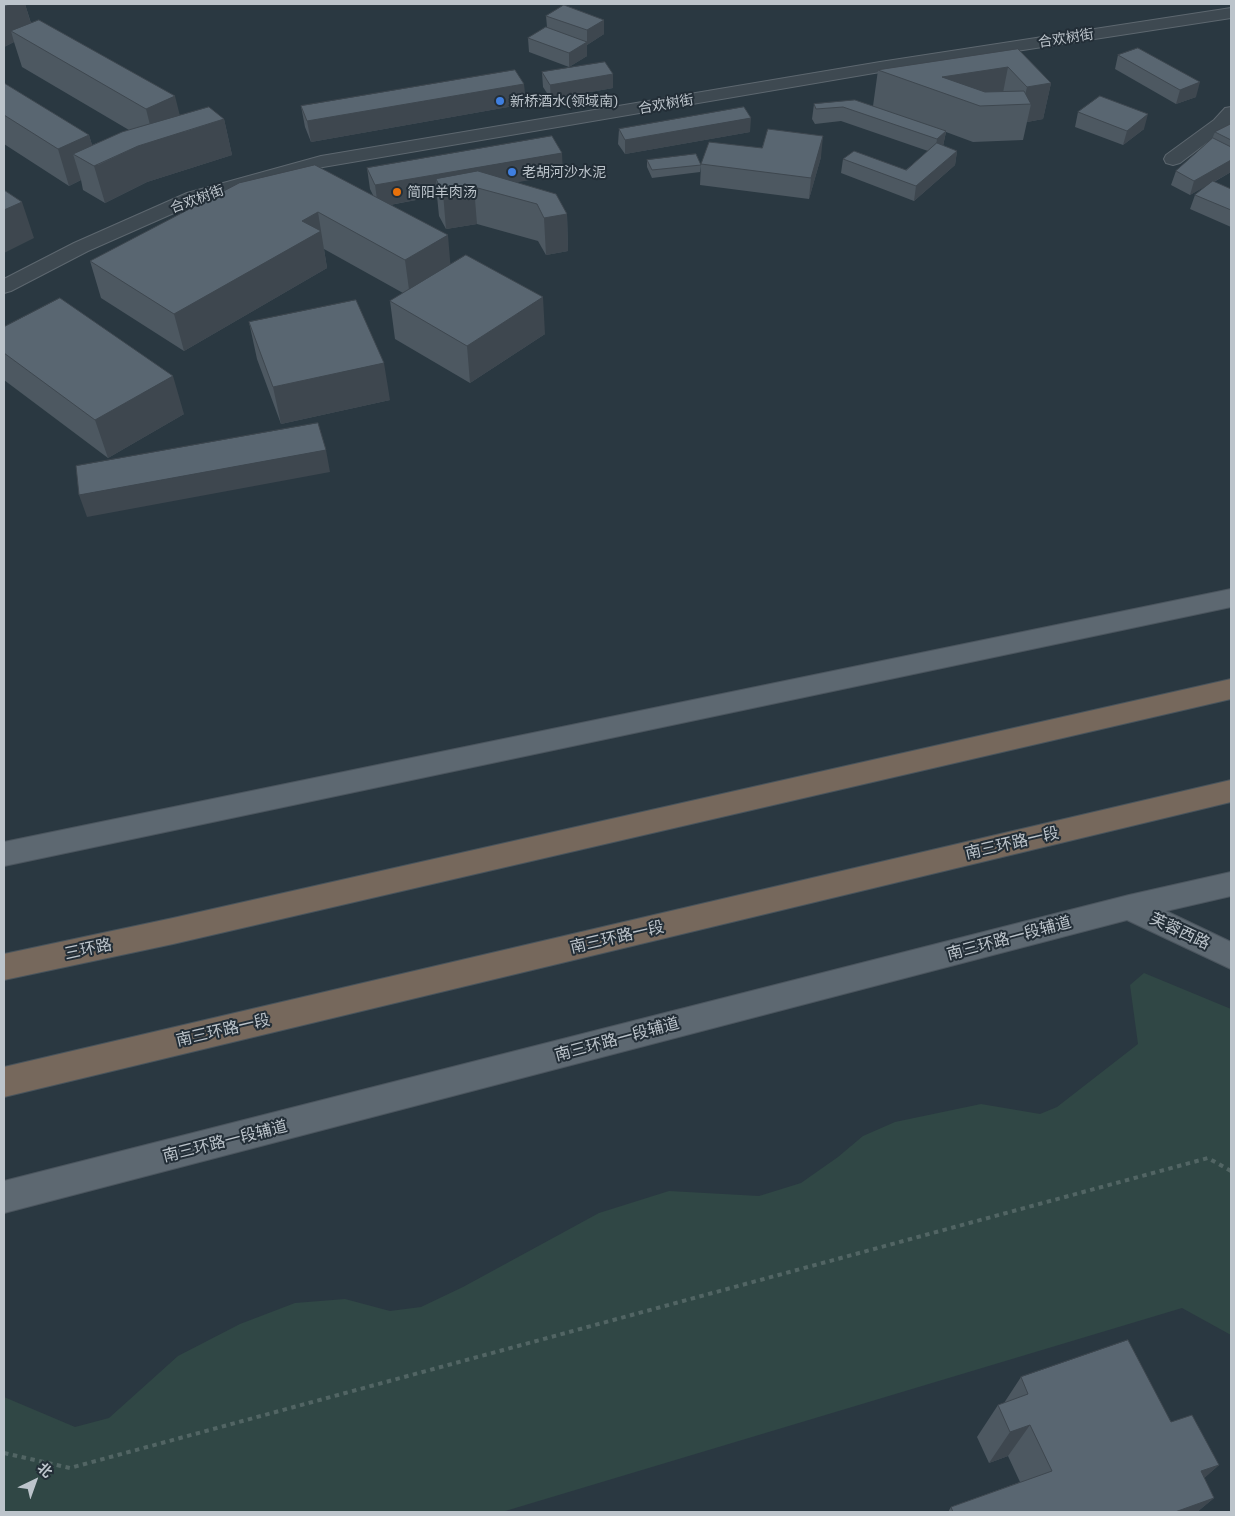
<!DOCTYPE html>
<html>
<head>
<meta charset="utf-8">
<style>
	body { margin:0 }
	#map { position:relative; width:1235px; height:1516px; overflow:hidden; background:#2a3841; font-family:"Exo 2","Noto Sans SC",sans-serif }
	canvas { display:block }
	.frame { position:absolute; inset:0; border:5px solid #bcc4cb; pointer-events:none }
	.north { position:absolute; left:10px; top:1456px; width:50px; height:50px; -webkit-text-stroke:4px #232e37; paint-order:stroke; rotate:42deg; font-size:14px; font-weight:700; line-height:20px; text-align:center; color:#bcc4cb }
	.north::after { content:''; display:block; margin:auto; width:18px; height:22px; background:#bcc4cb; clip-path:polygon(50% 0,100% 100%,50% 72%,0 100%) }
</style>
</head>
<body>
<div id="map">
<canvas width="1235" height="1516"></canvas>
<div class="frame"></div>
<div class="north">北</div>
</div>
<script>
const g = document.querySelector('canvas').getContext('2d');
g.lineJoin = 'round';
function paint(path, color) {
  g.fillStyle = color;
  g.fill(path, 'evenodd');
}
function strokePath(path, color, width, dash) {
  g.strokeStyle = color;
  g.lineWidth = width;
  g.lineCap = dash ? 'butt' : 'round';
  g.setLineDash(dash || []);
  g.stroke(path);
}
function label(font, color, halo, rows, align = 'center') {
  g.font = font + ' "Exo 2","Noto Sans SC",sans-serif';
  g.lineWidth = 4;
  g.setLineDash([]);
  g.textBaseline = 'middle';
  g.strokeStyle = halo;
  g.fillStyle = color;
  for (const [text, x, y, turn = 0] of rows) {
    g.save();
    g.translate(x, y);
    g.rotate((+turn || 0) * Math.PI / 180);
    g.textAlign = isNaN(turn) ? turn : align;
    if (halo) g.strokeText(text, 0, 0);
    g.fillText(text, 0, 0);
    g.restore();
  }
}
paint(new Path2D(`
	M 1144,973 L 1231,1009 L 1231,1335 L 1182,1308 L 502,1512 L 4,1512 L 4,1397 L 75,1427 L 109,1418 L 178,1356 L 240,1324 L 295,1303 L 345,1299 L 390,1311 L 421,1307 L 463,1287 L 599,1213 L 669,1191 L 759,1196 L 801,1183 L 838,1157 L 863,1136 L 895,1122 L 981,1104 L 1040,1114 L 1057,1107 L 1138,1044 L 1130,985 Z`), '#304745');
const minor = new Path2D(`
	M 1231,8 L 1231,18 L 880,72 L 323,167 L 201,201 L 88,251 L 11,291 L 4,293 L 4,279 L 74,243 L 187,193 L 321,156 L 880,62 Z
	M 1231,107 L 1231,123 L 1226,128 L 1180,163 L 1173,165 L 1166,163 L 1164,159 L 1166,155 L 1214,120 L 1225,108 Z`);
const major = new Path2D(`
	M 1231,589 L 1231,607 L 4,866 L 4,842 Z
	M 1231,872 L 1231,896 L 1166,911 L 1231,942 L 1231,969 L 1127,920 L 4,1213 L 4,1181 L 1129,895 Z`);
const highway = new Path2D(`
	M 1231,679 L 1231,699 L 173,944 L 4,980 L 4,954 L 173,918 Z
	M 1231,780 L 1231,802 L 4,1097 L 4,1067 Z`);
strokePath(minor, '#5d676f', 2);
strokePath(major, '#4b555e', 2);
strokePath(highway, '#49545c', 2);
strokePath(new Path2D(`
	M 4,1453 L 70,1468 L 1208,1158 L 1231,1171`), '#526564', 4, [4.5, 4.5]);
paint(minor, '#3e4951');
paint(major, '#5d6871');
paint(highway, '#76685c');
paint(new Path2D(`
	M 4,4 L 25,4 L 31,23 L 180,115 L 224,119 L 232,155 L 147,182 L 105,203 L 83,190 L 81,180 L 69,186 L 4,144 L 4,83 L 89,135 L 92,145 L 129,130 L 22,67 L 14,42 L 4,47 Z
	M 546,16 L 604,20 L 604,34 L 587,45 L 587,56 L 569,67 L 529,52 L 528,38 L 547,27 Z
	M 1018,49 L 1051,83 L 1043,119 L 1027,122 L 1023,140 L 973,142 L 946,132 L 943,146 L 957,151 L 955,165 L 914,201 L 841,173 L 843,159 L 906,170 L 928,151 L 841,121 L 815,124 L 812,119 L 814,104 L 873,106 L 878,70 Z
	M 1118,55 L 1196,97 L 1176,104 L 1115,69 Z
	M 542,72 L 613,74 L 613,88 L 551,99 L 543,87 Z
	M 524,84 L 525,104 L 311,142 L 305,127 L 301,106 Z
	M 1078,112 L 1144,129 L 1123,145 L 1075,127 Z
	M 1231,124 L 1231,172 L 1214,182 L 1231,189 L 1231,227 L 1190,209 L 1195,195 L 1207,185 L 1190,195 L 1171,185 L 1176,171 L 1212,139 L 1215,132 Z
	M 619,129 L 750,132 L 625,154 L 618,144 Z
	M 821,157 L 809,199 L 700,185 L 701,164 Z
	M 647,160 L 701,165 L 700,172 L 652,178 L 647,167 Z
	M 367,168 L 563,174 L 516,182 L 567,214 L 568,251 L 546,255 L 538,241 L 477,224 L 446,229 L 439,216 L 437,196 L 390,205 L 451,265 L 545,334 L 470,383 L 395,339 L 390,301 L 403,293 L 324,249 L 327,268 L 184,351 L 101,298 L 90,261 L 373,195 L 370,189 Z
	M 249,322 L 390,400 L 281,424 L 257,359 Z
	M 4,327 L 184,414 L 108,458 L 4,380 Z
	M 1021,1377 L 1171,1422 L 1219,1465 L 1204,1478 L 1214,1498 L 1197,1512 L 948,1512 L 951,1507 L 1020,1482 L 1008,1456 L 989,1463 L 977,1437 L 998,1405 L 1004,1403 Z`), '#4d5861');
paint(new Path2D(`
	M 12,4 L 25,4 L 34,34 L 11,31 L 14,42 L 4,47 L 4,7 Z
	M 604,20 L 604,34 L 587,45 L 587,30 Z
	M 587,42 L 587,56 L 569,67 L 569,53 Z
	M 1008,67 L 1001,103 L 942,77 Z
	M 613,74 L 613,88 L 551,99 L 550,85 Z
	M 1200,82 L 1196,97 L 1176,104 L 1180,90 Z
	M 1051,83 L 1043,119 L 1027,122 L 1031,104 L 1023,104 L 1027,87 Z
	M 524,84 L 525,104 L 311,142 L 307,121 Z
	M 175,96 L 184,132 L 224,119 L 232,155 L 147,182 L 105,203 L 94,166 L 73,154 L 81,180 L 69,186 L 58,149 L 89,135 L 98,165 L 138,146 L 154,141 L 146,109 Z
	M 1148,114 L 1144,129 L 1123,145 L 1127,131 Z
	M 751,118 L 750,132 L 625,154 L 625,140 Z
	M 946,131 L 943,146 L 935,154 L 937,139 Z
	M 823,136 L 821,157 L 809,199 L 811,178 Z
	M 957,151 L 955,165 L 914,201 L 916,186 Z
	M 562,153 L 563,174 L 480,189 L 474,187 L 477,224 L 446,229 L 443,193 L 436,179 L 437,196 L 378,207 L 375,185 Z
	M 1231,160 L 1231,172 L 1190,195 L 1194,181 Z
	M 4,198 L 22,202 L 34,238 L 4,253 Z
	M 318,212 L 327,268 L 184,351 L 174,314 L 302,221 Z
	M 567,214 L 568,251 L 546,255 L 544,218 Z
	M 448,235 L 451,272 L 410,297 L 405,260 Z
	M 543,297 L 545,334 L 470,383 L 467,346 Z
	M 384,363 L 390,400 L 281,424 L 273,387 Z
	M 173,376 L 184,414 L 108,458 L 95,420 Z
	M 326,450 L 330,472 L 87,517 L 79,495 Z
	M 1030,1425 L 1008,1456 L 989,1463 L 1010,1432 Z
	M 1219,1465 L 1186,1494 L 1201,1471 Z
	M 1214,1498 L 1197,1512 L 1175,1512 Z`), '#3e474f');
const building = new Path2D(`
	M 4,4 L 12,4 L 4,7 Z
	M 564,5 L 604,20 L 587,30 L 546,16 Z
	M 39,20 L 175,96 L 146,109 L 11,31 Z
	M 546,27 L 587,42 L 569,53 L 528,38 Z
	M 1138,48 L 1200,82 L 1180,90 L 1118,55 Z
	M 1018,49 L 1051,83 L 1027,87 L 1008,67 L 942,77 L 985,92 L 1024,91 L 1031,104 L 980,106 L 878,70 Z
	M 605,62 L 613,74 L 550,85 L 542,72 Z
	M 515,70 L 524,84 L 307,121 L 301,106 Z
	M 4,83 L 89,135 L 58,149 L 4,115 Z
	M 1100,96 L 1148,114 L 1127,131 L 1078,112 Z
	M 855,100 L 946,131 L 937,139 L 843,107 L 816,109 L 814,104 Z
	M 209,107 L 224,119 L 138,146 L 94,166 L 73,154 L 122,132 Z
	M 744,107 L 751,118 L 625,140 L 619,129 Z
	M 1231,124 L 1231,140 L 1215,132 Z
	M 768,129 L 823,136 L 811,178 L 701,164 L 709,142 L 762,148 Z
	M 552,136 L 562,153 L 375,185 L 367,168 Z
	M 1213,138 L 1231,147 L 1231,160 L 1194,181 L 1176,171 Z
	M 937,143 L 957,151 L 916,186 L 843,159 L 854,151 L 906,170 Z
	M 696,154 L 701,165 L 652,170 L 647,160 Z
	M 315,165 L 448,235 L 405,260 L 318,212 L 302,221 L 321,231 L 174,314 L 90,261 L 239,183 Z
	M 478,171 L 556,194 L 567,214 L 544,218 L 537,204 L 474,187 L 443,193 L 436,179 Z
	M 1213,181 L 1231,189 L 1231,210 L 1195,195 Z
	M 4,190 L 22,202 L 4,210 Z
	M 466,255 L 543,297 L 467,346 L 390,301 Z
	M 60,298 L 173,376 L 95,420 L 4,353 L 4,327 Z
	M 356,300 L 384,363 L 273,387 L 249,322 Z
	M 318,423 L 326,450 L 79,495 L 76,466 Z
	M 1128,1340 L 1171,1422 L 1192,1415 L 1219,1465 L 1201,1471 L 1214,1498 L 1175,1512 L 953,1512 L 951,1507 L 1052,1471 L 1030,1425 L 1010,1432 L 998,1405 L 1028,1394 L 1021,1377 Z`);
paint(building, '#596671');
strokePath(building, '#3e474f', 1);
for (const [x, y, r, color] of [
	[500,101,5,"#3f7fe0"],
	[512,172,5,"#3f7fe0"],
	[397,192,5,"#e8710a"]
]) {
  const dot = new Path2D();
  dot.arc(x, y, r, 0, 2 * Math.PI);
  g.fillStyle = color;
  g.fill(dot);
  strokePath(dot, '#232e37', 2);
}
label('14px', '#bcc4cb', '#232e37', [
	["合欢树街",1066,38,-9],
	["合欢树街",666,104,-10],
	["合欢树街",197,199,-20]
]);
label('14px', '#bcc4cb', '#232e37', [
	["新桥酒水(领域南)",510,101],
	["老胡河沙水泥",522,172],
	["简阳羊肉汤",407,192]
], 'left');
label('16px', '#bcc4cb', '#232e37', [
	["南三环路一段",1012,843,-13],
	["芙蓉西路",1180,931,25],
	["南三环路一段",617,937,-13],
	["南三环路一段辅道",1009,938,-15],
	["三环路",88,949,-12],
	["南三环路一段",223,1030,-13],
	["南三环路一段辅道",617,1039,-15],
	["南三环路一段辅道",225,1141,-14]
]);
</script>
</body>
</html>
